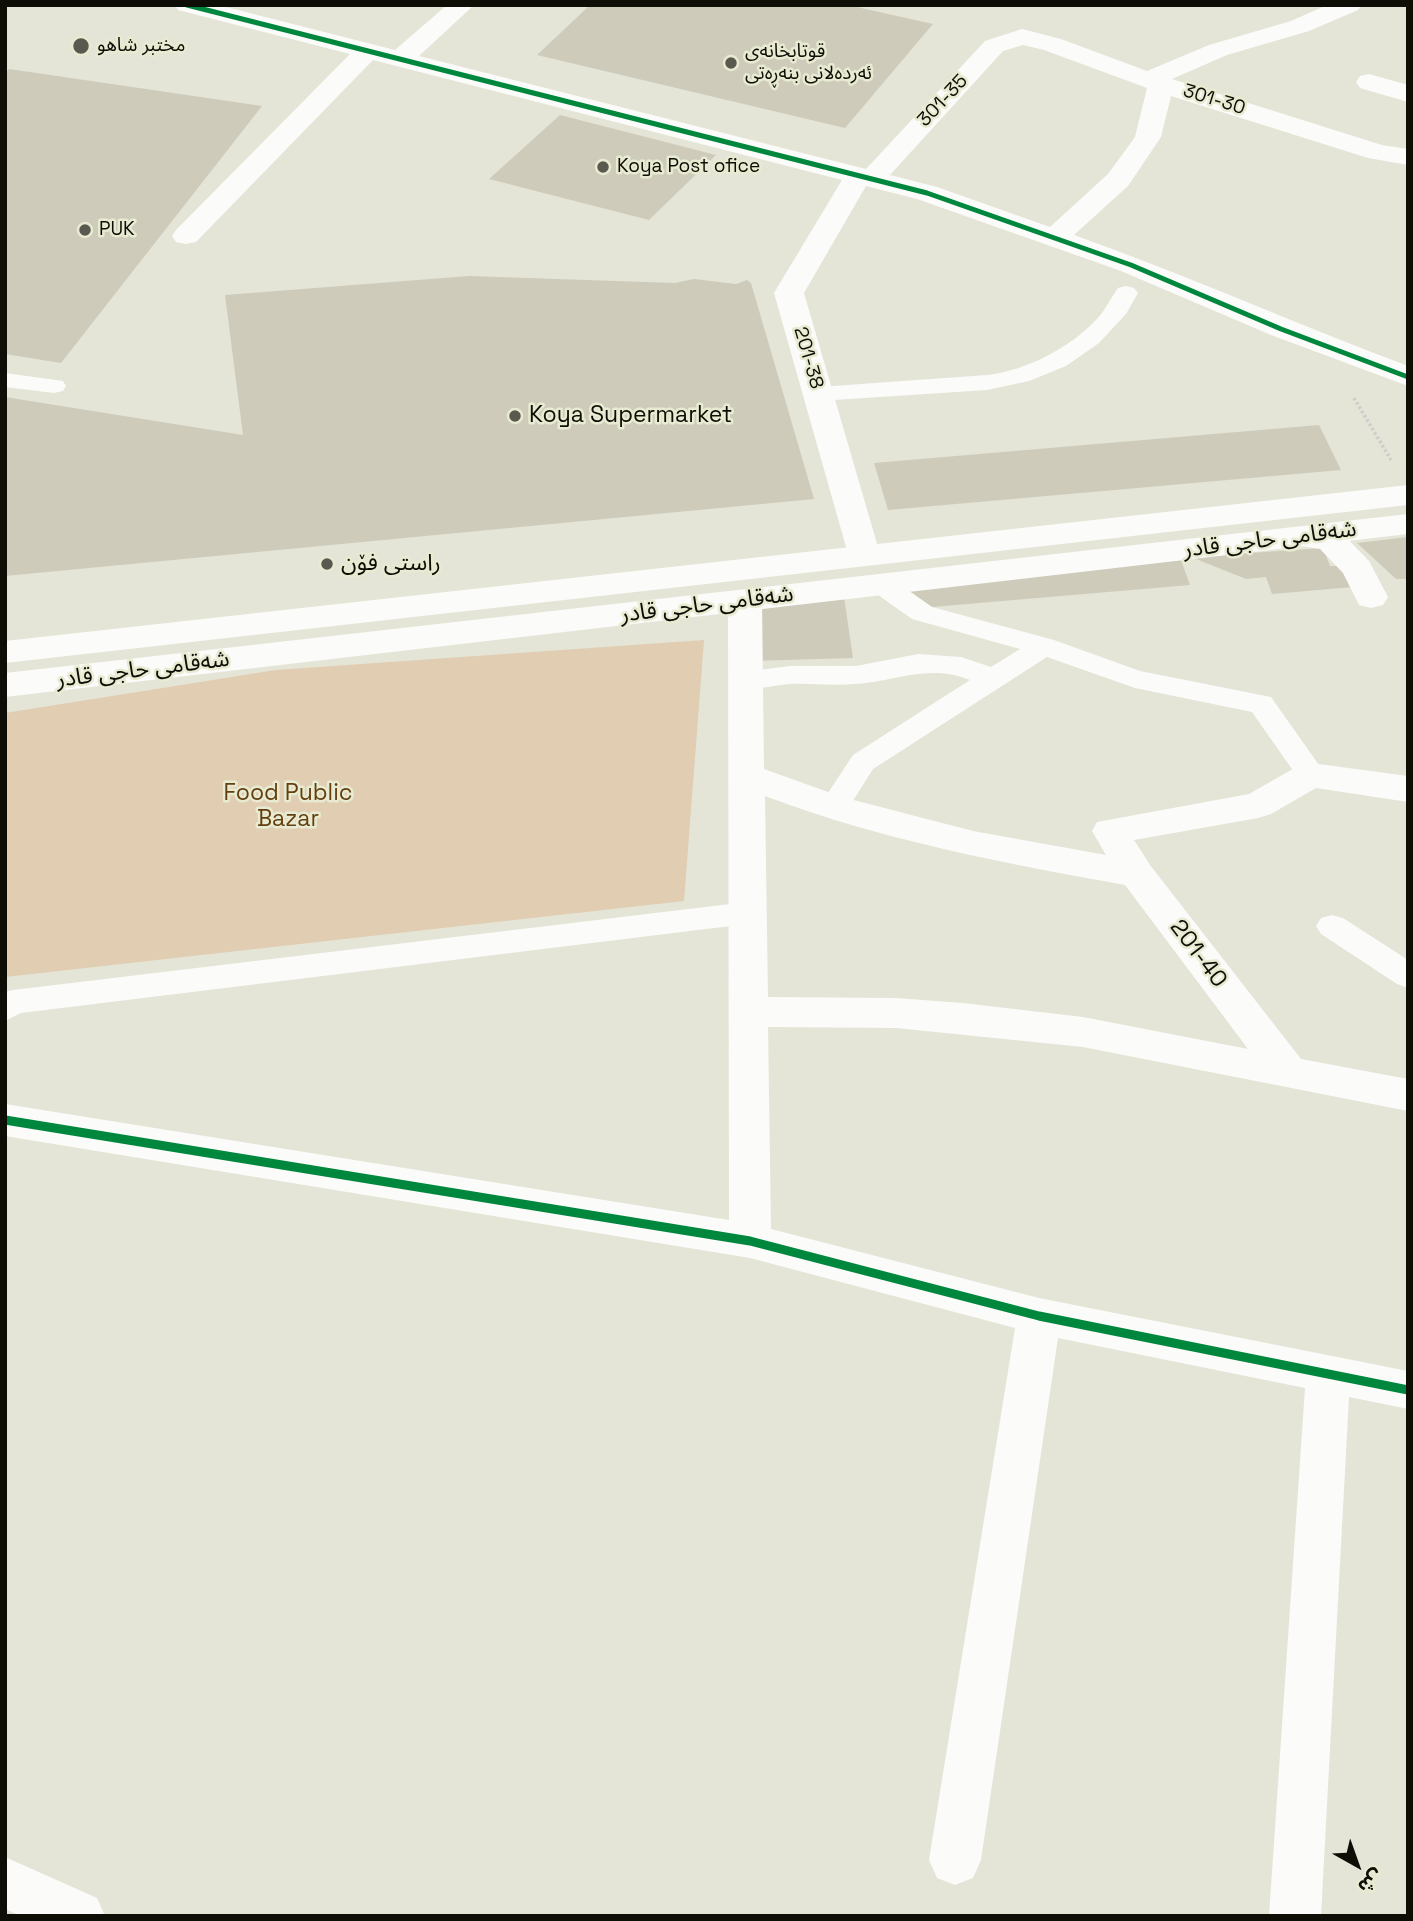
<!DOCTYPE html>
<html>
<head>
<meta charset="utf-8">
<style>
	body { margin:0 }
	#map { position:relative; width:1413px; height:1921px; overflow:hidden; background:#e4e5d7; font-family:"Space Grotesk","Noto Sans Arabic",sans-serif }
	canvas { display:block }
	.frame { position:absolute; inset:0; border:7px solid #0e0e06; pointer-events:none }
	.north { position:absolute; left:1322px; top:1830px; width:70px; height:70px; -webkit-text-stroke:5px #e8ebd1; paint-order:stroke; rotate:140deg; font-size:19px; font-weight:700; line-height:28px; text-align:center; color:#0e0e06 }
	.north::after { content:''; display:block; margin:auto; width:24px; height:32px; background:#0e0e06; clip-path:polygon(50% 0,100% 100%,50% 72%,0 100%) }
</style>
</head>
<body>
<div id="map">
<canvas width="1413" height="1921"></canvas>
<div class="frame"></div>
<div class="north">ش</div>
</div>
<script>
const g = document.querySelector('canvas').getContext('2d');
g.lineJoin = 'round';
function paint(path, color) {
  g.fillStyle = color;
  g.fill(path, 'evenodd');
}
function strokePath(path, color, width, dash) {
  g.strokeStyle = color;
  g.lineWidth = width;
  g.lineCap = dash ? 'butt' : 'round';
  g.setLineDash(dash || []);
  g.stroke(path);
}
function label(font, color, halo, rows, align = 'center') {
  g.font = font + ' "Space Grotesk","Noto Sans Arabic",sans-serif';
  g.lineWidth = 5;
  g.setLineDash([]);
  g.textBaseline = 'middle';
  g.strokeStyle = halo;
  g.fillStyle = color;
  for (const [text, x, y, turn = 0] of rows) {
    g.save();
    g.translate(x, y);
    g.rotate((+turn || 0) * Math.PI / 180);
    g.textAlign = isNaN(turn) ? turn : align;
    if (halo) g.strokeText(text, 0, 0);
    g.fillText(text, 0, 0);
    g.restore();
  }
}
paint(new Path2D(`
	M 704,640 L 684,901 L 5,977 L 5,713 L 276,670 Z`), '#e0cdb2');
paint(new Path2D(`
	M 590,5 L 848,5 L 933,24 L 845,128 L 537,55 Z
	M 9,69 L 262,106 L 61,363 L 5,354 L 5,74 Z
	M 560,115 L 716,155 L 649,220 L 489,179 Z
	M 469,276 L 675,283 L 694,279 L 736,284 L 747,280 L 751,283 L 814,499 L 5,576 L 5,397 L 243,435 L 225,295 Z
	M 1319,425 L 1341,470 L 888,510 L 874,463 Z
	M 1408,537 L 1408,579 L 1396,579 L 1357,543 Z
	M 1323,548 L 1330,566 L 1342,566 L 1353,587 L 1272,594 L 1266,577 L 1246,579 L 1191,557 Z
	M 1181,560 L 1190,585 L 932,607 L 901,589 Z
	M 844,597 L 853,658 L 749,661 L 752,607 Z`), '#cecbbb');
strokePath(new Path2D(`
	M 1354,398 L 1391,460`), '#cdcdc9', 3.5, [2.5, 2.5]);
paint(new Path2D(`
	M 1126,286 L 1134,288 L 1138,293 L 1126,314 L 1099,343 L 1066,366 L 1029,381 L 987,390 L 819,401 L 810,399 L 807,394 L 810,389 L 819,387 L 987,375 C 1027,370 1068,349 1096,320 C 1105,311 1110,299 1118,288 Z
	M 5,373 L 63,381 L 66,386 L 63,391 L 54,393 L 5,387 Z
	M 881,575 L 891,578 L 932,607 L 1054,640 L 1140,671 L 1271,697 L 1326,775 L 1321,782 L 1311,785 L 1301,782 L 1252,712 L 1135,688 L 1047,657 L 873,769 L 844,815 L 833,818 L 822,815 L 818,808 L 853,755 L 970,680 C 928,663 895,682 854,684 C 832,686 811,683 789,684 C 771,686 753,691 736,687 L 732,680 L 736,673 L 790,666 L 856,666 L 918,654 L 961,657 L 991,667 L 1020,649 L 912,619 L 871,590 L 867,584 L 871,578 Z
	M 747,902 L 758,905 L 762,913 L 758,921 L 747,924 L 21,1013 L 5,1021 L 5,992 L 13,990 Z
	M 1332,915 L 1343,918 L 1408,960 L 1408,988 L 1397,984 L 1321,934 L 1316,926 L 1321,918 Z`), '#fbfbf9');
paint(new Path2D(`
	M 175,5 L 218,5 L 395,50 L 447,5 L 474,5 L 419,56 L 866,169 L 985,41 L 1022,29 L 1061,39 L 1147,71 L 1209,45 L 1291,21 L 1327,5 L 1361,5 L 1358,10 L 1309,31 L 1227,55 L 1172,79 L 1382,145 L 1408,149 L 1408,165 L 1368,158 L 1171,96 L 1161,137 L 1128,186 L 1074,235 C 1187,275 1296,324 1408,366 L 1408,386 L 1271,335 L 1121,271 L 917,199 L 866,186 L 804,293 L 880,554 L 876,561 L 864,564 L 852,561 L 848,554 L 774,293 L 842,180 L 373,60 L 196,242 L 186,244 L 176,242 L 172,236 L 176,230 L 350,54 L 178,10 ZM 1023,45 L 1044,50 L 1147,88 L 1135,137 L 1108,174 L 1050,227 L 937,187 L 890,175 L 1003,51 Z
	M 1369,74 L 1408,85 L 1408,102 L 1360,88 L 1356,82 L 1360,76 Z
	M 1301,527 L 1341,532 L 1369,561 L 1388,597 L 1383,605 L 1371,608 L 1359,605 L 1343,573 L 1320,549 L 1289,544 L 1285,537 L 1289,530 Z
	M 745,590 L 757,593 L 762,601 L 764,769 L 842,797 L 973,831 L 1106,855 L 1092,831 L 1097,822 L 1249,794 L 1298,766 L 1311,763 L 1408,776 L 1408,802 L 1316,788 L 1271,814 L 1258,818 L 1134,840 L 1150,865 L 1301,1059 L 1408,1079 L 1408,1111 L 1083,1047 L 896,1028 L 768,1027 L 771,1229 L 1039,1298 L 1408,1371 L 1408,1409 L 1349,1397 L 1321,1916 L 1269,1916 L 1305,1388 L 1058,1338 L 981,1860 L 973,1878 L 955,1885 L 937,1878 L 929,1860 L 1015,1328 L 750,1258 L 5,1136 L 5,1104 L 729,1220 L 728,601 L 733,593 ZM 765,796 C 881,840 1003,863 1125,885 L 1248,1049 L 1083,1017 L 963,1003 L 896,998 L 768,997 Z`), '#fbfbf9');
paint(new Path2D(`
	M 1408,485 L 1408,505 L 5,663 L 5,641 Z
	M 1408,514 L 1408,534 L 5,697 L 5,673 Z
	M 5,1857 L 97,1898 L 105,1916 L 21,1916 L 5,1909 Z`), '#fbfbf9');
strokePath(new Path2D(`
	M 187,5 L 927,193 L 1131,265 L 1281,329 L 1408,377`), '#00873e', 5);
strokePath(new Path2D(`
	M 5,1120 L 9,1121`), '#00873e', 6);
strokePath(new Path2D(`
	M 5,1120 L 750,1241 L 1039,1316 L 1408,1390`), '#00873e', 9);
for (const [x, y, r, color] of [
	[81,46,9,"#59594f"],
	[731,63,7,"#59594f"],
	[603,167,7,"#59594f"],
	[85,230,7,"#59594f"],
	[515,416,7,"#59594f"],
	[327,564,7,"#59594f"]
]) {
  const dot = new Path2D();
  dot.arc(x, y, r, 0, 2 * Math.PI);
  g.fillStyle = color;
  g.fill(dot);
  strokePath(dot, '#e8ebd1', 2.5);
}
label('19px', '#0e0e06', '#e8ebd1', [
	["مختبر شاهو",97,46],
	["قوتابخانه‌ی",745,52],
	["ئه‌رده‌لانی بنه‌ڕه‌تی",745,74],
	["Koya Post ofice",617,167],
	["PUK",99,230]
], 'left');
label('19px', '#0e0e06', '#e8ebd1', [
	["301-30",1214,100,17],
	["301-35",943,101,-47],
	["201-38",808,358,74]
]);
label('23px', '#0e0e06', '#e8ebd1', [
	["Koya Supermarket",529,416],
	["راستى فۆن",341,564]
], 'left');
label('23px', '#0e0e06', '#e8ebd1', [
	["شەقامی حاجی قادر",1270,540,-7],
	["شەقامی حاجی قادر",707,605,-7],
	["شەقامی حاجی قادر",143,670,-7],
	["201-40",1198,954,53]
]);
label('23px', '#633f0f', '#e8ebd1', [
	["Food Public",288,794],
	["Bazar",288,820]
]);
</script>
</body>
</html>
